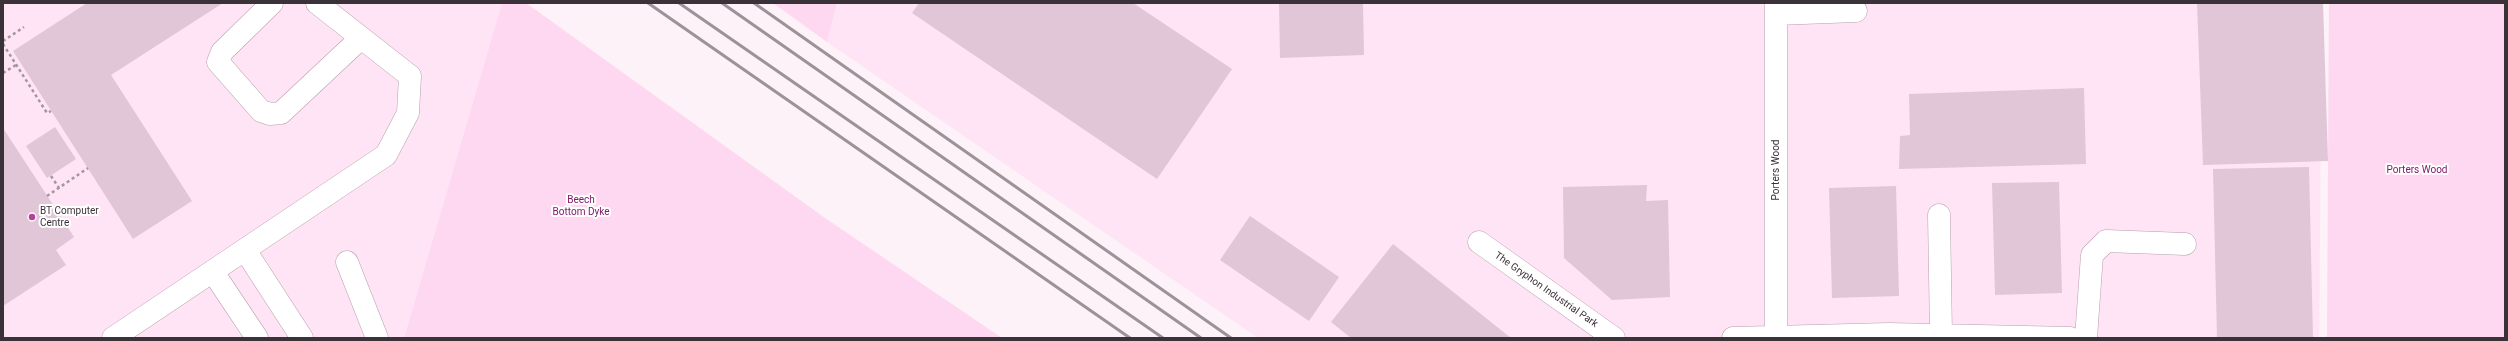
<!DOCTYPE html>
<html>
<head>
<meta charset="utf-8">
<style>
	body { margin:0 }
	#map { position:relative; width:2508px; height:341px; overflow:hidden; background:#fcf2f8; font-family:Roboto,sans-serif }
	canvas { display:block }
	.frame { position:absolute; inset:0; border:4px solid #3b3138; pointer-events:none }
</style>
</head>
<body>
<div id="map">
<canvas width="2508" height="341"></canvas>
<div class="frame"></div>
</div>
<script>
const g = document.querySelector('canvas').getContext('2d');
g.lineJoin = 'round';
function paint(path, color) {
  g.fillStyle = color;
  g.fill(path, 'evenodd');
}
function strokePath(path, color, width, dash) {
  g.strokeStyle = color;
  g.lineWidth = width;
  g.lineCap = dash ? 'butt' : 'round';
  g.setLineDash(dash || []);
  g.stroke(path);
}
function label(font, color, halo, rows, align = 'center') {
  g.font = font + ' Roboto,sans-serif';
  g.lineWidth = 4;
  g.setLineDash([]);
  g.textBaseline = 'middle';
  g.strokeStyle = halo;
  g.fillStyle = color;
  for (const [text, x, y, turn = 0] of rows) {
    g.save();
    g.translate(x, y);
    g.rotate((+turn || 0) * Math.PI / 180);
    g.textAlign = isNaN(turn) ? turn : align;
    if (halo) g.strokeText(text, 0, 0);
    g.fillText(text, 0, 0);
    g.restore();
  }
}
paint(new Path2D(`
	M 3,3 L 502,3 L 404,338 L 3,338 Z
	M 837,3 L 2322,3 L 2319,338 L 1258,338 L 827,42 Z`), '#ffe4f5');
paint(new Path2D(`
	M 502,3 L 526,3 L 825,218 L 1002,338 L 404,338 Z
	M 773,3 L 837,3 L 827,42 Z
	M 2329,3 L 2505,3 L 2505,338 L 2327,338 Z`), '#fed7f0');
paint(new Path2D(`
	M 87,3 L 223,3 L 111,75 L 192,201 L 133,239 L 13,51 Z
	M 919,3 L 1133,3 L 1232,69 L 1157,179 L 912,13 Z
	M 1279,3 L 1363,3 L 1364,55 L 1280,58 Z
	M 2197,3 L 2323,3 L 2328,161 L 2203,165 Z
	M 2084,88 L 2086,164 L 1899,169 L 1900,136 L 1910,135 L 1909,94 Z
	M 55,127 L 76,159 L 47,178 L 26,146 Z
	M 3,128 L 74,237 L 56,250 L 66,265 L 3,306 Z
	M 2309,167 L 2313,338 L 2217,338 L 2213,169 Z
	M 2059,182 L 2062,293 L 1995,295 L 1992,183 Z
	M 1647,185 L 1646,201 L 1668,200 L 1670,297 L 1612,300 L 1564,258 L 1563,187 Z
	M 1896,186 L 1899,296 L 1832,298 L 1829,188 Z
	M 1250,216 L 1339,277 L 1309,321 L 1220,260 Z
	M 1393,244 L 1511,338 L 1351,338 L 1331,322 Z`), '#e0c6d7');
const minor = new Path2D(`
	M 272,3 L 222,52 L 218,62 L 261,111 L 270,114 L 281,113 L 361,38
	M 1776,14 L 1856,11
	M 1939,215 L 1941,335
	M 1479,242 L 1614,338
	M 245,250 L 302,338
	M 347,262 L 377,338
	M 213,272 L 257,338
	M 1776,337 L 1776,3
	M 113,338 L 386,155 L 408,113 L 410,76 L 317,3
	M 1733,338 L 1889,334 L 2070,338
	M 2086,338 L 2092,255 L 2106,241 L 2185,244`);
strokePath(minor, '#b79eae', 23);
strokePath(new Path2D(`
	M 3,41 L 24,27
	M 3,44 L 47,113 L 51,111
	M 3,73 L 16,65
	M 51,176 L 59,188
	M 47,196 L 88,168`), '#a2989e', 2.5, [3, 3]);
strokePath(minor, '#fff', 22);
strokePath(new Path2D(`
	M 648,3 L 1130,338
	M 679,3 L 1163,338
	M 722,3 L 1201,338
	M 754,3 L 1231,338`), '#9c9298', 3);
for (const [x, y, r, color] of [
	[32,217,4,"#b74199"]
]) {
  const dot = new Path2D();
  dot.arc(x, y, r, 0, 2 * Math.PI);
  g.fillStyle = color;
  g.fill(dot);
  strokePath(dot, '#fff', 1.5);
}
label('10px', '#3b3138', '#fff', [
	["Porters Wood",1776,170,-90],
	["The Gryphon Industrial Park",1546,290,35]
]);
label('10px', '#801a69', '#fff', [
	["Porters Wood",2417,170],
	["Beech",581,200],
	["Bottom Dyke",581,212]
]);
label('10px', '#3b3138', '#fff', [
	["BT Computer",40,211],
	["Centre",40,223]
], 'left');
</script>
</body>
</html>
